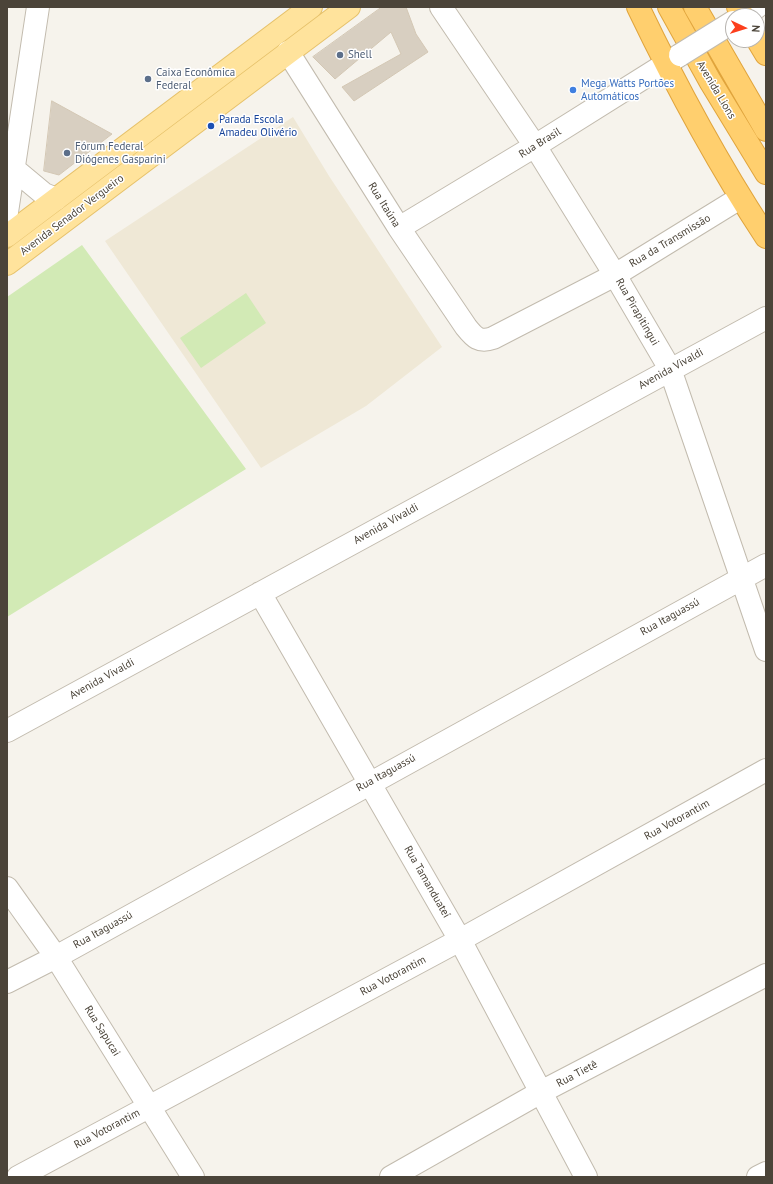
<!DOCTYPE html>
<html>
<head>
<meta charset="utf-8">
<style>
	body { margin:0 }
	#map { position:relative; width:773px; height:1184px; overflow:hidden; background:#f6f3ec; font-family:"PT Sans",sans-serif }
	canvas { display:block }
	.frame { position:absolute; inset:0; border:8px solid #4b4439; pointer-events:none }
	.north { position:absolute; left:725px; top:8px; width:40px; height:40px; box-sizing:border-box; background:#fff; border:1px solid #b7b4b0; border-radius:50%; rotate:94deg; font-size:11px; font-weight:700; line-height:16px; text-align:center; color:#4b4439 }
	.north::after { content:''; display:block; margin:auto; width:14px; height:18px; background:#fc3f1d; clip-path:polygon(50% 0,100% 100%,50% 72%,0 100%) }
</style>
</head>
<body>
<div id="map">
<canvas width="773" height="1184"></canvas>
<div class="frame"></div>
<div class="north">N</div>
</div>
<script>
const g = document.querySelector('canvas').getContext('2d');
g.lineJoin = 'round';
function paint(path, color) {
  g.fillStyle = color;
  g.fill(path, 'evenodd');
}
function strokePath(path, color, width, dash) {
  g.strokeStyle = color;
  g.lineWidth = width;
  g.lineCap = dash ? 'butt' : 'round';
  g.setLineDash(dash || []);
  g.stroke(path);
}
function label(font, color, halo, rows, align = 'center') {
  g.font = font + ' "PT Sans",sans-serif';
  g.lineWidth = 3;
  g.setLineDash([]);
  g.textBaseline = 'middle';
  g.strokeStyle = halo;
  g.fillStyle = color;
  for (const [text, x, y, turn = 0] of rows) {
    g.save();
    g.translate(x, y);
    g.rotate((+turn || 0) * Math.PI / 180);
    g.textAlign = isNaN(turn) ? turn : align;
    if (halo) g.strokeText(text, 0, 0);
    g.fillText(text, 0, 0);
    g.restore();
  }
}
paint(new Path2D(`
	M 293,117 L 329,176 L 442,347 L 366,406 L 261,468 L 105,241 Z`), '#efe8d6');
paint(new Path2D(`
	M 82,245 L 246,469 L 7,617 L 7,297 Z
	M 246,293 L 266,323 L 201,368 L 180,338 Z`), '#d2eab5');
const building = new Path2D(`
	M 382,7 L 406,7 L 416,34 L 428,52 L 354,101 L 342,87 L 401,54 L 391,32 L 335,79 L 313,57 Z
	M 52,101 L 112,134 L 59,175 L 44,171 Z`);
paint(building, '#d8cfc1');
strokePath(building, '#d3c7b4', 1);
const minor = new Path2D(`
	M 441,7 L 535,146 L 615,275 L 670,369 L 766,650
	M 743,16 L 757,7
	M 288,52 L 399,228 L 466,327 C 474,337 479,343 493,338 L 615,275 L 740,198
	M 14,169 L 44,194 L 56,199
	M 7,212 L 38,7
	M 399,228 L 535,146 L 680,55
	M 260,593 L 460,940 L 586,1177
	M 7,731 L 766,318
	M 7,888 L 56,957 L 193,1177
	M 7,982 L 56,957 L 766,565
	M 18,1177 L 460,940 L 766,770
	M 391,1177 L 541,1092 L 766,975
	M 758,1177 L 766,1173`);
const major = new Path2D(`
	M 7,236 L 311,7
	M 7,264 L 349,7`);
const highway = new Path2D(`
	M 638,7 C 676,86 718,164 766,237
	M 669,7 L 710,81 L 766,173
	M 695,7 L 766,130
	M 738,7 L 743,16
	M 757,39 L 766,54`);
strokePath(minor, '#c2bbae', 24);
strokePath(major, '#e6c16a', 24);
strokePath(highway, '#e0a43c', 24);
strokePath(minor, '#fff', 22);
strokePath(major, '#ffe39c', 22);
strokePath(highway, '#ffcf6e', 22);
const minorBridge = new Path2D(`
	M 680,55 L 733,22`);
strokePath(minorBridge, '#c2bbae', 24, []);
strokePath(minorBridge, '#fff', 22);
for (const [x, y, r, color] of [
	[340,55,4,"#5c6f8a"],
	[148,79,4,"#5c6f8a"],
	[573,90,4,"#3f7fe0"],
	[211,126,4,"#1a4fb4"],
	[67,153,4,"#5c6f8a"]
]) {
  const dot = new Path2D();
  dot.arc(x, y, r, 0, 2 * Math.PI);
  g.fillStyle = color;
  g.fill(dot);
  strokePath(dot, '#fff', 1.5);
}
label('11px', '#4e5e75', '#fff', [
	["Shell",348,55],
	["Caixa Econômica",156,73],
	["Federal",156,86],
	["Fórum Federal",75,147],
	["Diógenes Gasparini",75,160]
], 'left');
label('11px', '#366cbe', '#fff', [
	["Mega Watts Portões",581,84],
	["Automáticos",581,97]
], 'left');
label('11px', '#4b4439', '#fff', [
	["Avenida Lions",716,90,59],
	["Rua Brasil",540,143,-32],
	["Rua Itaúna",384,205,58],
	["Avenida Senador Vergueiro",72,215,-37],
	["Rua da Transmissão",670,241,-31],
	["Rua Pirapitingui",637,312,60],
	["Avenida Vivaldi",671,369,-29],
	["Avenida Vivaldi",386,524,-29],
	["Rua Itaguassú",670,617,-29],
	["Avenida Vivaldi",102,679,-29],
	["Rua Itaguassú",386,773,-29],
	["Rua Votorantim",677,820,-29],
	["Rua Tamanduateí",427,882,60],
	["Rua Itaguassú",103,930,-29],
	["Rua Votorantim",393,976,-28],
	["Rua Sapucai",102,1031,58],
	["Rua Tietê",577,1074,-28],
	["Rua Votorantim",107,1129,-28]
]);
label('11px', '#164399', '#fff', [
	["Parada Escola",219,120],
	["Amadeu Olivério",219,133]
], 'left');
</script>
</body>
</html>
